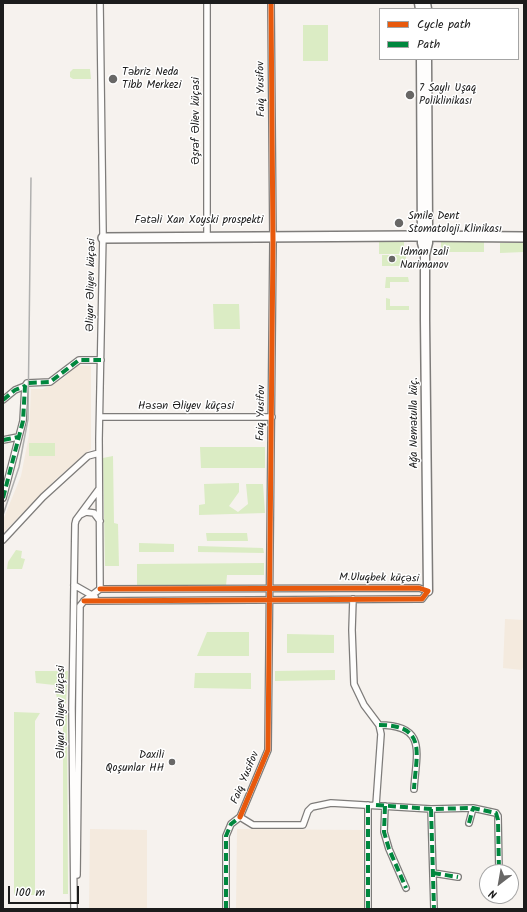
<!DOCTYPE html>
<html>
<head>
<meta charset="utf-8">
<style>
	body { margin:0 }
	#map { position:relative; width:527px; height:912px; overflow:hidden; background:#f6f2ee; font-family:Kalam,sans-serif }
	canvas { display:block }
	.frame { position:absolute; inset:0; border:4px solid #1c1c1c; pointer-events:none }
	.legend { position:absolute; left:379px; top:8px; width:140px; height:52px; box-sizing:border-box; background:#fff; border:1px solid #a4a4a4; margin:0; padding:5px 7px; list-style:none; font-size:12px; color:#1c1c1c }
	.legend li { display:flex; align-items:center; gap:8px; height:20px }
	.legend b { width:20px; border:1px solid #a4a4a4 }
	.north { position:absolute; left:479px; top:864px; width:40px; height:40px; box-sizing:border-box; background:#fff; border:1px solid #a4a4a4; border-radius:50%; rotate:211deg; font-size:11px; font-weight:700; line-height:16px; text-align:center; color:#1c1c1c }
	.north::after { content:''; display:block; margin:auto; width:14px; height:18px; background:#686766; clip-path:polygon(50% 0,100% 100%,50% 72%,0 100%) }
	.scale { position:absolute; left:8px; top:886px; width:71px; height:18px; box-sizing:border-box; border:2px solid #1c1c1c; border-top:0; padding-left:5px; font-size:12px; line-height:14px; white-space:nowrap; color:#1c1c1c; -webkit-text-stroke:3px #fff; paint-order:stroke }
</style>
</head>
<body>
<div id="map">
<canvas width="527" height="912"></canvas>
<div class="frame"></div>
<ul class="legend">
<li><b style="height:5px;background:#e8590c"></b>Cycle path</li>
<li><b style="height:5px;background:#00873e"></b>Path</li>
</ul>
<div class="north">N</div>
<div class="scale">100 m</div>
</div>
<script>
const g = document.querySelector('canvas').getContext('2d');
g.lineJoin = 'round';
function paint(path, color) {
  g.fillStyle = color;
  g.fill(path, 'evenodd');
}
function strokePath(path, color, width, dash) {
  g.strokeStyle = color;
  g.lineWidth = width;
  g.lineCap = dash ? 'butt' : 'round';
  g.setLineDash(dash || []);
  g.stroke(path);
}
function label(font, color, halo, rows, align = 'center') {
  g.font = font + ' Kalam,sans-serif';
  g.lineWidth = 3;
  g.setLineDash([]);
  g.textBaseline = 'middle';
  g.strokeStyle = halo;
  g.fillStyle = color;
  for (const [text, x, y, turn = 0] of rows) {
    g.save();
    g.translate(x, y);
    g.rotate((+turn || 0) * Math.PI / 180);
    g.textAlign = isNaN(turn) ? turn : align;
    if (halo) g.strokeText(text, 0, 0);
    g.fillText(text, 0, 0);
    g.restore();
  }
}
paint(new Path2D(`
	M 76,365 L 91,366 L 91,449 L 56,479 L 3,533 L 3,520 L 21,476 L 29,435 L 31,389 L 43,389 L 64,378 Z
	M 505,619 L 524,620 L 524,664 L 522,670 L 503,668 Z
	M 90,829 L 147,830 L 147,909 L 89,909 Z
	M 237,829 L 363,830 L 364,909 L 236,909 Z`), '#f4eade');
paint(new Path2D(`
	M 303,25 L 328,25 L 328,61 L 303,61 Z
	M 73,69 L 90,69 L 91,79 L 73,79 L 70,77 L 70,72 Z
	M 379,241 L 404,241 L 404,254 L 379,254 Z
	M 441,242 L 484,242 L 484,252 L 441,252 Z
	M 500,243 L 524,243 L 524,252 L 500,253 Z
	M 382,255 L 406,255 L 406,266 L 382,266 Z
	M 386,277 L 408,277 L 409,282 L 390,282 L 390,288 L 385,288 Z
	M 386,298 L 390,299 L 390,306 L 409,306 L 409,310 L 386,310 Z
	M 213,304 L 239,304 L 240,329 L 214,329 Z
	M 29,443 L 55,443 L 55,456 L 29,456 Z
	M 200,447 L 265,447 L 265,468 L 201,468 Z
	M 113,456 L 114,523 L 118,524 L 119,566 L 105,566 L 103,458 Z
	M 239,483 L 239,492 L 229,506 L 238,512 L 248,504 L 246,484 L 263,484 L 265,513 L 199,515 L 199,505 L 205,504 L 204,484 Z
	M 206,533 L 247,533 L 248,541 L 207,541 Z
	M 139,543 L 174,544 L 174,552 L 139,552 Z
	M 198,546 L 263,548 L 264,553 L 198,552 Z
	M 16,550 L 22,551 L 21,558 L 25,559 L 22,569 L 7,569 L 8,562 Z
	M 264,563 L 264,575 L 227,575 L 226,586 L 137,586 L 137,564 Z
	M 207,632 L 249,632 L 249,656 L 197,656 Z
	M 287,634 L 334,635 L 334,653 L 287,653 Z
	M 335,670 L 335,680 L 275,681 L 275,671 Z
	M 35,671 L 68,671 L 66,703 L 59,707 L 54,685 L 36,683 Z
	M 195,673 L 251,673 L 251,689 L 194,688 Z
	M 14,712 L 40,713 L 35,721 L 35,895 L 14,895 Z
	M 65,714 L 67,714 L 68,894 L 63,894 L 63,716 Z`), '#dbecc4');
const street = new Path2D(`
	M 207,238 L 207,3
	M 3,400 L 15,390 L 25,386
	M 100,417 L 272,417
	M 3,440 L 18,437
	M 3,498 L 23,421 L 25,386 L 27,383 L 50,382 L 79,360 L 101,360
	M 80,515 L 86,512 L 94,513 L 100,521
	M 3,540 L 43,497 L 88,456 L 99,453
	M 74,585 L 95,597
	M 100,589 L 99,439 L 103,233 L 100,3
	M 353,599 L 352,630 L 354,684 L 364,705 L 379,725 L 381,734 L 376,805
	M 84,601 L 418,599 L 422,599 L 428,591 L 419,588 L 100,589
	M 379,725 C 428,725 416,754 414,789
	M 368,805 L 368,909
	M 385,806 L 384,832 L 389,849 L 406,888
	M 431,809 L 434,909
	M 240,817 L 268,750 L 273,242 L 271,3
	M 240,817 L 253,825 L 303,825 L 308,811 L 312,807 L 331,803 L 431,809 L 473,808 L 496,813 L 498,816 L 499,872
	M 469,823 L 473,808
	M 433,873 L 458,877
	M 77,875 L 80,606 L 84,601 L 100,589
	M 499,896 L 499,899
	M 74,909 L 72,708 L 75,524 L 76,520 L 99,489
	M 226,909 L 226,836 L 231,824 L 240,817`);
const secondary = new Path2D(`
	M 419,3 L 420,9
	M 426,3 L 427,9
	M 421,59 L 422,243 L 425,254
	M 427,59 L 428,226 L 428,243 L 425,255 L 425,320 L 428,591`);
const primary = new Path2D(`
	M 103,238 L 411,236 L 524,237`);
strokePath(street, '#7e7c7a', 8);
strokePath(secondary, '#7e7c7a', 11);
strokePath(primary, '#7e7c7a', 12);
strokePath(street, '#fefdfc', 5.5);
strokePath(secondary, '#fefdfc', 8);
strokePath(primary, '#fefdfc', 9);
strokePath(new Path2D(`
	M 3,515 L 19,467 L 28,419 L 31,178`), '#b0b0af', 1.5);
strokePath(new Path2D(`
	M 3,400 L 15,390 L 25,386
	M 3,440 L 18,437
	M 3,498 L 23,421 L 25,386 L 27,383 L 50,382 L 79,360 L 101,360
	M 379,725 C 428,725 416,754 414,789
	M 368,805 L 368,909
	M 376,805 L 431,809 L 473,808 L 496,813 L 498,820 L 499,872
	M 385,806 L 384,832 L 389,849 L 406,888
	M 431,809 L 434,909
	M 469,823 L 473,808
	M 433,873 L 458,877
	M 499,896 L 499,899
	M 226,909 L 226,836 L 231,824 L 240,817`), '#00873e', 4, [8, 4]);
strokePath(new Path2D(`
	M 84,601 L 418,599 L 422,599 L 428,591 L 419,588 L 100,589
	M 240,817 L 268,750 L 273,242 L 271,3`), '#e8590c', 5);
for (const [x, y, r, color] of [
	[113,79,5,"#686766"],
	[410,95,5,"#686766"],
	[399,223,5,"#686766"],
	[392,259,4,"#686766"],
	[172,762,4,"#686766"]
]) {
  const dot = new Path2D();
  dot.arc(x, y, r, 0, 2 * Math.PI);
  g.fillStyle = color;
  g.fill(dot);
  strokePath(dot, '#fff', 1.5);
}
label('11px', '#1c1c1c', '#fff', [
	["Təbriz Neda",122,73],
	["Tibb Merkezi",122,86],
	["7 Saylı Uşaq",419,89],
	["Poliklinikası",419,102],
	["Smile Dent",408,217],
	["Stomatoloji Klinikası",408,230],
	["Idman zali",400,253],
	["Narimanov",400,266],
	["Daxili",164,756,"right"],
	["Qoşunlar HH",164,769,"right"]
], 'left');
label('11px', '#1c1c1c', '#fff', [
	["Faiq Yusifov",262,89,-91],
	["Əşrəf Əliev küçəsi",197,121,-90],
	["Fətəli Xan Xoyski prospekti",199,221],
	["Əliyar Əliyev küçəsi",92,285,-89],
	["Həsən Əliyev küçəsi",186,407],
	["Faiq Yusifov",262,413,-89],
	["Ağa Nemətulla küç.",415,423,-90],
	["M.Uluqbek küçəsi",379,579,1],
	["Əliyar Əliyev küçəsi",62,712,-90],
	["Faiq Yusifov",246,778,-67]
]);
</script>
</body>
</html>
